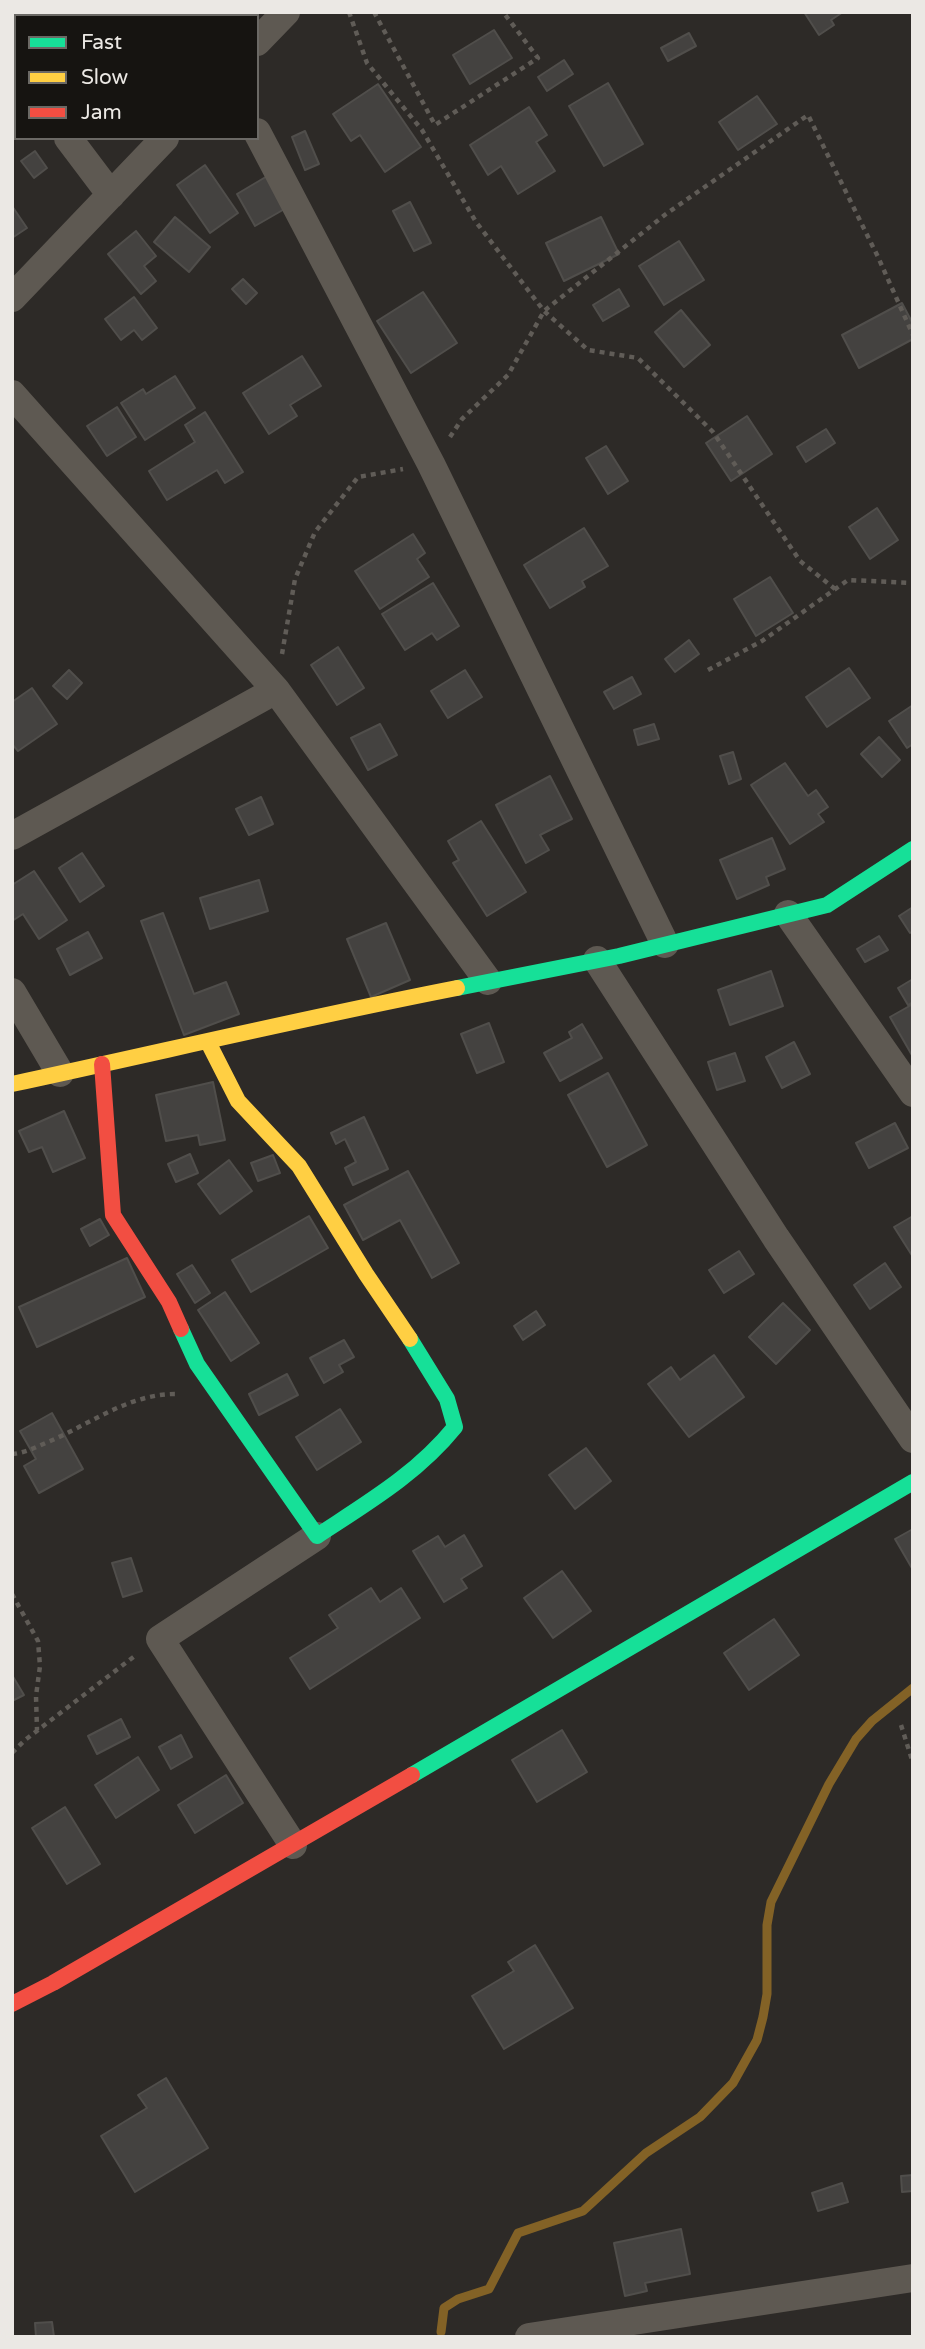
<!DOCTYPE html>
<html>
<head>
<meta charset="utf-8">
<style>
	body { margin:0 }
	#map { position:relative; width:925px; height:2349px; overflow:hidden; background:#2d2a27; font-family:"Varela Round",sans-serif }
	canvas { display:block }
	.frame { position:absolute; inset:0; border:14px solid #ebe8e4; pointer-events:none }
	.legend { position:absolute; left:14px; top:14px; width:245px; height:126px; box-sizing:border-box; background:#161411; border:2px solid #6b6965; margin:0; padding:9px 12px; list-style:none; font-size:21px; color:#ebe8e4 }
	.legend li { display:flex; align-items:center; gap:14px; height:35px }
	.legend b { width:35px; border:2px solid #6b6965 }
</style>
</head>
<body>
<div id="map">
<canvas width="925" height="2349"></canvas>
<div class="frame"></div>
<ul class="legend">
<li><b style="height:9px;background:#16e098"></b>Fast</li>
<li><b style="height:9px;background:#ffcf43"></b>Slow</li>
<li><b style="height:9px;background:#f24e42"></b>Jam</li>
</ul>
</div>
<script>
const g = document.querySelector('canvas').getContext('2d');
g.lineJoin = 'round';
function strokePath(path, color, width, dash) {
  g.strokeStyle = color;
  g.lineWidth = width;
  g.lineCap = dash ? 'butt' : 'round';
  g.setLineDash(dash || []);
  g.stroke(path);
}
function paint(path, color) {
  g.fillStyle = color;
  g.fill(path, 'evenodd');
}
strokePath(new Path2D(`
	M 441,2332 L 444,2308 L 458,2299 L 489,2289 L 518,2233 L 583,2211 L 646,2153 L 700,2117 L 733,2083 L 757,2040 L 763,2017 L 767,1994 L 767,1925 L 771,1902 L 829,1784 L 856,1739 L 872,1721 L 913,1688`), '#836226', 9);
const building = new Path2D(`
	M 138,12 L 198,12 L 194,16 L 133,16 Z
	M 804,12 L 843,12 L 831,20 L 834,25 L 819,35 Z
	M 494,30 L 512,58 L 470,84 L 453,55 Z
	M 689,33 L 696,46 L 668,61 L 661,48 Z
	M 564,60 L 573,74 L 547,91 L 538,77 Z
	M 608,83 L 643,144 L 604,166 L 569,106 Z
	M 378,84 L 421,147 L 385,172 L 360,135 L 351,141 L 333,114 Z
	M 757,96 L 777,124 L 738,150 L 719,122 Z
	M 529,107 L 547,135 L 536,142 L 555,171 L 518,194 L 501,166 L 488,175 L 470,145 Z
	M 305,131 L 319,164 L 305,170 L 292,137 Z
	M 35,151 L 47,168 L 34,178 L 21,161 Z
	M 205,165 L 238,213 L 210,233 L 177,185 Z
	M 269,175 L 288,207 L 255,226 L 237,194 Z
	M 410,202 L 431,243 L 414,251 L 393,211 Z
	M 12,206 L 27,228 L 12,238 Z
	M 175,217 L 210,247 L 189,272 L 154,242 Z
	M 601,217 L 619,254 L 564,281 L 546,243 Z
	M 136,231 L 156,256 L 144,266 L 156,281 L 141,294 L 108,254 Z
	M 679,241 L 704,280 L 664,305 L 639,266 Z
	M 243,279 L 257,293 L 246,304 L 232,289 Z
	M 619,289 L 629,306 L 603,321 L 593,305 Z
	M 423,292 L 457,343 L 411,373 L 377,321 Z
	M 134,297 L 157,328 L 142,340 L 134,330 L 121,340 L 105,319 Z
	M 902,303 L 913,324 L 913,339 L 859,368 L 842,335 Z
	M 681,310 L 710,345 L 684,367 L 655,332 Z
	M 302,356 L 321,386 L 290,405 L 297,416 L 269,434 L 243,393 Z
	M 175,376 L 195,408 L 145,440 L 121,403 L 143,389 L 146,394 Z
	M 117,407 L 136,437 L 107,456 L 87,426 Z
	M 205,412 L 243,472 L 225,483 L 217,470 L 167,500 L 149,471 L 195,442 L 185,425 Z
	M 747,416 L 772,454 L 731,481 L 706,443 Z
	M 826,429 L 835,443 L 806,462 L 797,447 Z
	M 606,446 L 628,481 L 608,494 L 586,458 Z
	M 877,508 L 898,540 L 870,559 L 849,527 Z
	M 584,528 L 608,566 L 582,581 L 585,587 L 550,608 L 524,565 Z
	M 413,534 L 425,553 L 417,559 L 429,577 L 380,609 L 355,571 Z
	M 770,577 L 793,613 L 756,636 L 734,599 Z
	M 433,583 L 459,626 L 437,640 L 432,633 L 405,650 L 382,614 Z
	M 689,640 L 699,654 L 675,672 L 665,659 Z
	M 338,647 L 364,688 L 337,705 L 311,665 Z
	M 849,668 L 870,698 L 827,727 L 806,697 Z
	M 69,670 L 82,683 L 67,699 L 53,686 Z
	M 465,670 L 482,697 L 448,718 L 431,691 Z
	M 632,677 L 641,694 L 614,709 L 604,692 Z
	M 32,688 L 57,724 L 18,751 L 12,744 L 12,702 Z
	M 913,705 L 913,744 L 907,748 L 889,721 Z
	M 380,724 L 397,755 L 368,770 L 351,738 Z
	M 654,724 L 659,739 L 638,745 L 634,730 Z
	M 879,737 L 900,760 L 882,777 L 861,754 Z
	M 733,752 L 741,779 L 729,784 L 720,756 Z
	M 785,763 L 808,796 L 816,790 L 828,807 L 818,814 L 824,822 L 790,844 L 751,785 Z
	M 550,776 L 572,819 L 540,835 L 549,850 L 526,863 L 496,805 Z
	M 261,797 L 273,824 L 249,835 L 236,809 Z
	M 481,821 L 526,892 L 487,916 L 453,863 L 459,860 L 448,841 Z
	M 772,838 L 785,869 L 766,877 L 769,885 L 737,899 L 720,860 Z
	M 82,853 L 104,886 L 80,902 L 59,868 Z
	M 34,871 L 67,920 L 39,939 L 23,914 L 12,921 L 12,885 Z
	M 259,880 L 268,911 L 210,929 L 200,898 Z
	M 913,907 L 913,931 L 910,933 L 899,916 Z
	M 163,913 L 194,994 L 226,982 L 239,1014 L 184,1035 L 141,921 Z
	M 386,923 L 410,980 L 371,997 L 347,939 Z
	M 88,932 L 102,958 L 70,975 L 57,949 Z
	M 879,936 L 888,950 L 865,962 L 857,949 Z
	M 771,971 L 783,1006 L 730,1025 L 718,990 Z
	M 913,979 L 913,1002 L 908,1005 L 898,988 Z
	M 913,1004 L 913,1057 L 890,1017 Z
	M 489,1023 L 504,1062 L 477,1073 L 461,1034 Z
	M 582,1024 L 602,1058 L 560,1081 L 544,1053 L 572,1038 L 569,1032 Z
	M 794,1042 L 810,1074 L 782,1088 L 766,1057 Z
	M 735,1053 L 745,1081 L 717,1090 L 708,1062 Z
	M 608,1073 L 647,1145 L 607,1167 L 568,1095 Z
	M 213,1082 L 225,1140 L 200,1145 L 198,1135 L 166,1141 L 156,1095 Z
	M 64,1111 L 85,1158 L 53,1172 L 42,1147 L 29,1152 L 19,1131 Z
	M 364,1117 L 388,1169 L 353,1185 L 345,1168 L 356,1162 L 345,1139 L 336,1144 L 331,1133 Z
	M 895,1123 L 908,1148 L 869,1168 L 856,1143 Z
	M 190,1154 L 198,1173 L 176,1182 L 168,1164 Z
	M 273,1155 L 280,1173 L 258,1181 L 251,1163 Z
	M 229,1160 L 252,1191 L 220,1214 L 198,1184 Z
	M 408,1171 L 459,1263 L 432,1278 L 400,1220 L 363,1240 L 344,1205 Z
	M 309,1216 L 328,1248 L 251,1292 L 232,1260 Z
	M 913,1216 L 913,1257 L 894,1227 Z
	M 100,1219 L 109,1235 L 90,1246 L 81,1229 Z
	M 739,1251 L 754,1274 L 724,1293 L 709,1270 Z
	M 127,1258 L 145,1297 L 37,1347 L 19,1307 Z
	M 885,1263 L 901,1287 L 870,1309 L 854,1285 Z
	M 192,1265 L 210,1293 L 195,1303 L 177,1274 Z
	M 225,1292 L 259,1343 L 231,1361 L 198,1310 Z
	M 783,1303 L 810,1330 L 776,1364 L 749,1337 Z
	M 536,1311 L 545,1325 L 523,1340 L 514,1326 Z
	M 344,1340 L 354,1357 L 339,1365 L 343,1372 L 324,1383 L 310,1358 Z
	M 714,1355 L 744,1397 L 689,1437 L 648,1384 L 671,1367 L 680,1380 Z
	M 287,1374 L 298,1395 L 259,1415 L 249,1394 Z
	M 340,1409 L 361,1442 L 317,1470 L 296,1437 Z
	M 52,1413 L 83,1469 L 39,1493 L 24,1466 L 36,1459 L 20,1431 Z
	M 586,1448 L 611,1481 L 575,1509 L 549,1475 Z
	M 913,1529 L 913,1570 L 895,1539 Z
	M 464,1535 L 482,1566 L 461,1579 L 467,1588 L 444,1602 L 413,1551 L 438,1536 L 445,1547 Z
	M 131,1558 L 142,1591 L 123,1597 L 112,1563 Z
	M 562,1571 L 591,1611 L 553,1638 L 524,1598 Z
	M 371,1588 L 380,1602 L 401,1588 L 420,1618 L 310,1689 L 290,1658 L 338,1628 L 329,1615 Z
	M 774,1619 L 799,1655 L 749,1690 L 724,1653 Z
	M 12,1675 L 24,1695 L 12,1701 Z
	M 121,1719 L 130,1737 L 97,1754 L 88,1736 Z
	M 562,1730 L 587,1772 L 537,1802 L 512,1760 Z
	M 181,1735 L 192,1757 L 171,1769 L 159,1747 Z
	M 138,1757 L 159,1790 L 116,1818 L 95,1785 Z
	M 226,1775 L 243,1803 L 195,1833 L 178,1805 Z
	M 65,1807 L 100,1864 L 67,1884 L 32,1828 Z
	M 535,1945 L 573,2008 L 504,2049 L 472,1996 L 514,1971 L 508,1962 Z
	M 166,2078 L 208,2148 L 135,2192 L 101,2136 L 147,2108 L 138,2095 Z
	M 913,2175 L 913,2191 L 902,2192 L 901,2176 Z
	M 842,2183 L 848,2202 L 818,2211 L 812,2193 Z
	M 681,2229 L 690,2274 L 645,2283 L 647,2291 L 625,2296 L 614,2243 Z
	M 52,2322 L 54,2337 L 36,2337 L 35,2323 Z`);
paint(building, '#444240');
strokePath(building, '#504e4b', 2);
strokePath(new Path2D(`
	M 349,12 L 367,63 L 422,130 L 476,222 L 544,311 L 588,350 L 638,358 L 713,432 L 800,561 L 835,589
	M 374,12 L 435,125 L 538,58 L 503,12
	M 450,437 L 462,419 L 508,375 L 544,311 L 666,214 L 808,115 L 878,257 L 913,335
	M 282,654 L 295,579 L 315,532 L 358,477 L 403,469
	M 708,670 L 762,641 L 848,580 L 913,583
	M 12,1454 C 25,1453 36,1447 48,1442 C 90,1424 129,1394 175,1394
	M 12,1594 L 38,1641 L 40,1666 L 36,1696 L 37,1730
	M 901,1725 L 913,1763
	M 12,1753 L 25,1740 L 136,1655`), '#605c57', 4.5, [5, 5]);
strokePath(new Path2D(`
	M 257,42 L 286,12
	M 12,64 L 16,69
	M 257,132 L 431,464 L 665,944
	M 68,138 L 111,195
	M 12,298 L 165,138
	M 12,394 L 276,690 L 12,836
	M 276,690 L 488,981
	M 788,914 L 913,1093
	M 597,960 L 776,1238 L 913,1439
	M 12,992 L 60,1073
	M 293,1845 L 160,1639 L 317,1536
	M 529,2337 L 913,2278`), '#5e5952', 28);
strokePath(new Path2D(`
	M 457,988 L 619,956 L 827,905 L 913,849
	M 181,1329 L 197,1364 L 317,1536 C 367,1503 417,1474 455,1427 L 447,1399 L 410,1339
	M 412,1775 L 913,1482`), '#16e098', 16);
strokePath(new Path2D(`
	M 208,1042 L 238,1101 L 299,1166 L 366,1274 L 410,1339
	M 12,1084 C 161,1052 308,1017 457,988`), '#ffcf43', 16);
strokePath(new Path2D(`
	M 102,1064 L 113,1215 L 169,1302 L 181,1329
	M 12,2004 L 53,1983 L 412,1775`), '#f24e42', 16);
</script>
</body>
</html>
